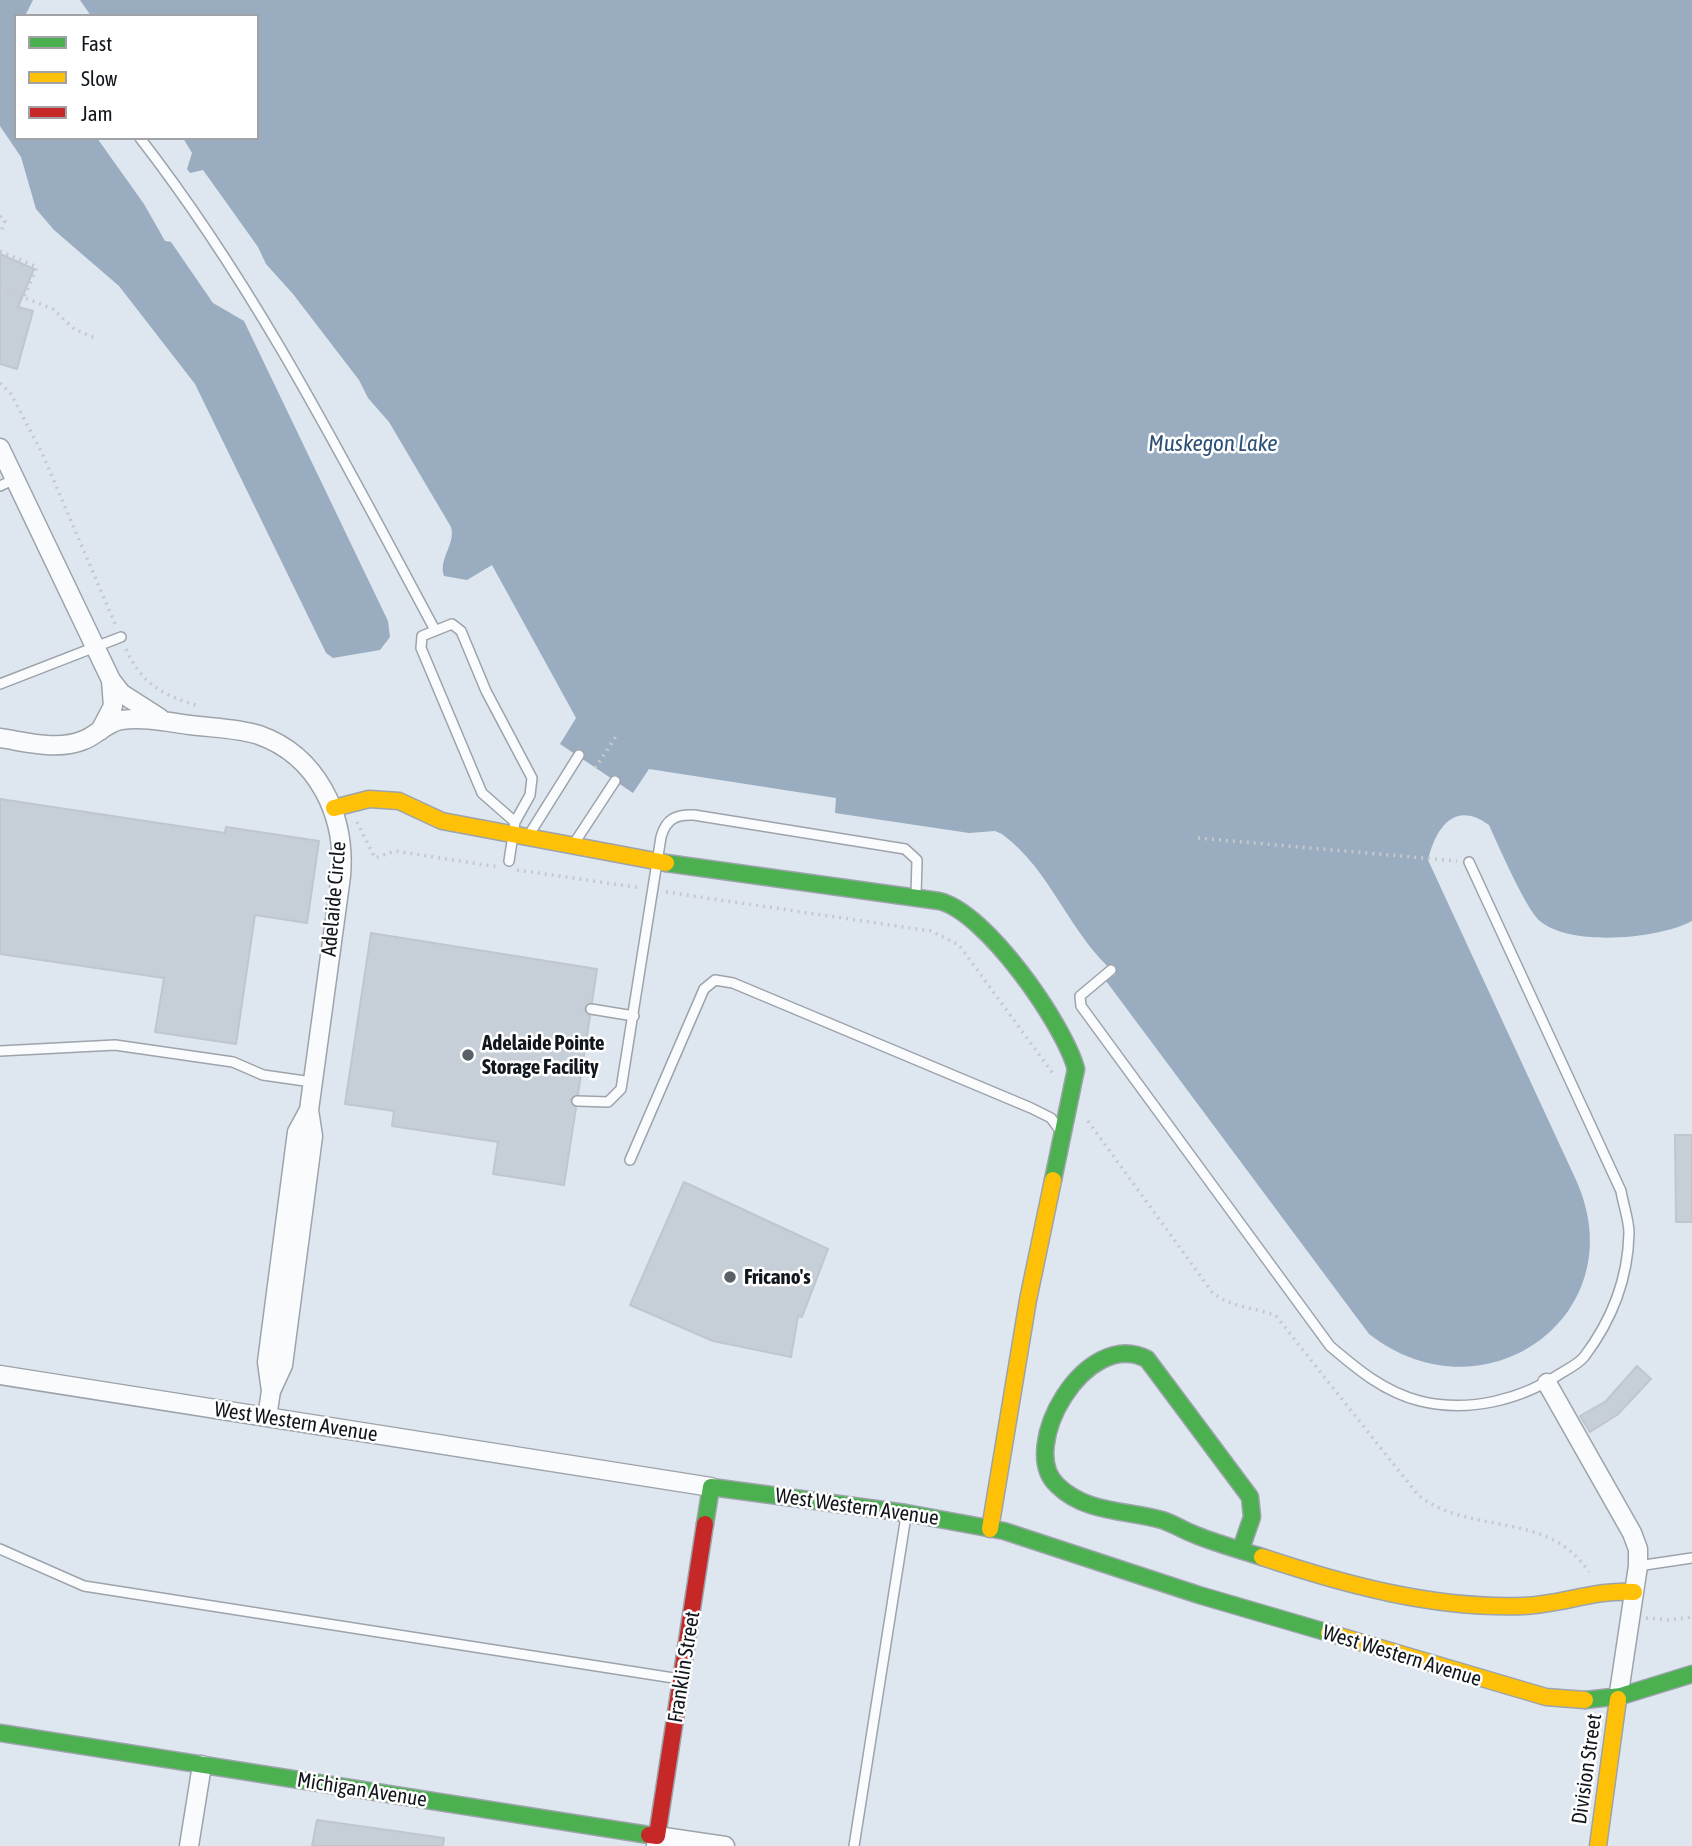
<!DOCTYPE html>
<html>
<head>
<meta charset="utf-8">
<style>
	body { margin:0 }
	#map { position:relative; width:1692px; height:1846px; overflow:hidden; background:#dee7f0; font-family:"Asap Condensed",sans-serif }
	canvas { display:block }
	.legend { position:absolute; left:14px; top:14px; width:245px; height:126px; box-sizing:border-box; background:#fff; border:2px solid #a0a2a5; margin:0; padding:9px 12px; list-style:none; font-size:21px; color:#11171d }
	.legend li { display:flex; align-items:center; gap:14px; height:35px }
	.legend b { width:35px; border:2px solid #a0a2a5 }
</style>
</head>
<body>
<div id="map">
<canvas width="1692" height="1846"></canvas>
<ul class="legend">
<li><b style="height:9px;background:#4caf50"></b>Fast</li>
<li><b style="height:9px;background:#ffc107"></b>Slow</li>
<li><b style="height:9px;background:#c62828"></b>Jam</li>
</ul>
</div>
<script>
const g = document.querySelector('canvas').getContext('2d');
g.lineJoin = 'round';
function paint(path, color) {
  g.fillStyle = color;
  g.fill(path, 'evenodd');
}
function strokePath(path, color, width, dash) {
  g.strokeStyle = color;
  g.lineWidth = width;
  g.lineCap = dash ? 'butt' : 'round';
  g.setLineDash(dash || []);
  g.stroke(path);
}
function label(font, color, halo, rows, align = 'center') {
  g.font = font + ' "Asap Condensed",sans-serif';
  g.lineWidth = 5;
  g.setLineDash([]);
  g.textBaseline = 'middle';
  g.strokeStyle = halo;
  g.fillStyle = color;
  for (const [text, x, y, turn = 0] of rows) {
    g.save();
    g.translate(x, y);
    g.rotate((+turn || 0) * Math.PI / 180);
    g.textAlign = isNaN(turn) ? turn : align;
    if (halo) g.strokeText(text, 0, 0);
    g.fillText(text, 0, 0);
    g.restore();
  }
}
paint(new Path2D(`
	M 0,0 L 33,0 L 25,16 L 16,16 L 16,138 L 97,138 L 144,204 L 165,241 L 171,242 L 213,303 L 244,321 L 388,621 L 390,637 L 380,650 L 333,658 L 326,653 L 195,384 L 119,286 L 54,230 L 36,209 L 21,157 L 0,126 Z
	M 80,0 L 1692,0 L 1692,921 C 1659,939 1570,947 1540,921 C 1526,909 1498,845 1489,825 C 1455,800 1436,827 1428,860 L 1576,1180 C 1637,1314 1485,1424 1369,1334 L 1106,981 L 1116,974 C 1069,934 1052,871 1002,834 L 995,831 L 969,833 L 835,813 L 836,798 L 649,769 L 633,793 L 560,744 L 576,718 L 492,565 L 467,580 L 444,576 C 438,559 456,544 451,527 L 389,422 L 368,398 L 359,380 L 293,294 L 266,264 L 258,247 L 203,170 L 190,173 L 187,169 L 192,153 L 183,138 L 257,138 L 257,16 L 91,16 Z`), '#99acc0');
const building = new Path2D(`
	M 0,254 L 34,269 L 18,307 L 33,311 L 17,369 L 0,364 Z
	M 0,799 L 225,833 L 226,827 L 319,841 L 307,923 L 255,915 L 236,1044 L 155,1032 L 164,978 L 0,954 Z
	M 371,933 L 597,969 L 592,1002 L 584,1009 L 590,1016 L 578,1094 L 570,1100 L 576,1108 L 564,1185 L 493,1174 L 498,1142 L 392,1126 L 394,1111 L 345,1104 Z
	M 1675,1135 L 1692,1135 L 1692,1222 L 1676,1222 Z
	M 684,1182 L 828,1249 L 802,1317 L 798,1316 L 791,1357 L 713,1341 L 630,1305 Z
	M 1637,1366 L 1651,1379 L 1617,1415 L 1590,1432 L 1580,1416 L 1606,1401 Z
	M 317,1820 L 444,1838 L 443,1846 L 312,1846 Z`);
paint(building, '#c6cfd8');
strokePath(building, '#bfc6cd', 2);
const lane = new Path2D(`
	M 140,138 C 258,290 344,461 435,630
	M 0,486 L 15,479
	M 0,684 L 121,637
	M 527,838 L 579,755
	M 573,845 L 615,781
	M 509,861 L 515,822 L 530,795 L 532,778 L 486,691 L 461,631 L 452,624 L 422,636 L 421,648 L 482,793 L 515,822
	M 1111,970 L 1080,996 L 1081,1006 L 1330,1346 C 1357,1369 1384,1392 1420,1401 C 1469,1413 1521,1400 1563,1372 C 1570,1368 1579,1363 1584,1357 C 1612,1320 1628,1279 1629,1233 C 1629,1220 1623,1204 1621,1191 L 1469,862
	M 591,1009 L 634,1016
	M 0,1051 L 115,1045 L 233,1062 L 263,1075 L 312,1082
	M 577,1101 L 608,1102 L 621,1089 L 661,837 C 666,819 676,814 694,815 L 905,849 L 917,860 L 916,896
	M 630,1160 L 704,989 L 715,980 L 733,983 L 1031,1108 L 1051,1118 L 1059,1129
	M 0,1549 L 84,1586 L 680,1679
	M 1638,1566 L 1692,1558
	M 854,1846 L 906,1516`);
const street = new Path2D(`
	M 0,448 L 111,680 L 121,693 L 160,718
	M 100,731 L 113,706 L 111,680
	M 0,738 C 27,742 58,751 84,740 C 97,735 107,722 121,720 C 145,717 167,722 190,725 C 213,728 237,728 259,735 C 318,756 346,816 341,876 L 309,1110 L 297,1132 L 267,1362 L 271,1391 L 267,1417
	M 0,1375 L 711,1487
	M 1547,1383 L 1632,1533 L 1638,1549 L 1638,1566 L 1618,1699
	M 271,1391 L 283,1365 L 313,1136 L 309,1110
	M 189,1846 L 202,1765
	M 656,1846 L 657,1836 L 725,1846`);
const fast = new Path2D(`
	M 666,863 L 939,901 C 985,911 1064,1024 1076,1069 L 1053,1180
	M 705,1524 L 711,1487 L 906,1513 L 1004,1531 L 1199,1595 L 1329,1633
	M 1241,1549 L 1252,1517 L 1250,1497 L 1147,1359 C 1086,1327 1017,1448 1057,1485 C 1085,1513 1126,1510 1162,1520 C 1172,1523 1181,1529 1191,1533 C 1214,1543 1238,1549 1262,1557
	M 1585,1700 L 1621,1696 L 1692,1674
	M 0,1733 L 649,1835`);
const slow = new Path2D(`
	M 334,808 L 369,799 L 399,801 L 442,821 L 666,863
	M 990,1529 L 1028,1300 L 1053,1180
	M 1262,1557 C 1346,1585 1434,1609 1523,1606 C 1561,1605 1596,1589 1634,1592
	M 1329,1633 L 1546,1697 L 1585,1700
	M 1598,1846 L 1618,1699`);
const jam = new Path2D(`
	M 649,1835 L 657,1836 L 705,1524`);
strokePath(lane, '#9da3ab', 12);
strokePath(street, '#9da3ab', 21);
strokePath(fast, '#9da3ab', 19);
strokePath(slow, '#9da3ab', 19);
strokePath(jam, '#9da3ab', 19);
strokePath(new Path2D(`
	M 0,216 L 5,221 L 0,234
	M 0,251 L 37,267 L 24,297
	M 0,288 L 53,309 L 74,329 L 95,338
	M 0,383 L 11,394 L 42,453 L 116,626
	M 126,649 C 141,683 163,696 199,706
	M 595,768 L 617,735
	M 357,822 L 375,858 L 395,851 L 499,867
	M 1198,838 L 1457,861
	M 517,870 L 641,888
	M 666,892 L 931,931 L 959,945 L 1054,1075
	M 1088,1121 L 1212,1292 C 1228,1307 1255,1307 1276,1316 L 1418,1495 C 1472,1537 1547,1509 1589,1572
	M 1646,1618 L 1669,1620 L 1692,1617`), '#c6c9cc', 3.5, [2, 5]);
strokePath(lane, '#fafbfd', 9);
strokePath(street, '#fafbfd', 18);
strokePath(fast, '#4caf50', 16);
strokePath(slow, '#ffc107', 16);
strokePath(jam, '#c62828', 16);
for (const [x, y, r, color] of [
	[468,1055,7,"#596067"],
	[730,1277,7,"#596067"]
]) {
  const dot = new Path2D();
  dot.arc(x, y, r, 0, 2 * Math.PI);
  g.fillStyle = color;
  g.fill(dot);
  strokePath(dot, '#fff', 2.5);
}
label('21px', '#11171d', '#fff', [
	["Adelaide Circle",334,899,-85],
	["West Western Avenue",296,1422,9],
	["West Western Avenue",857,1507,8],
	["West Western Avenue",1402,1656,17],
	["Franklin Street",684,1667,-81],
	["Division Street",1587,1769,-82],
	["Michigan Avenue",362,1790,9]
]);
label('bold 21px', '#11171d', '#fff', [
	["Adelaide Pointe",482,1043],
	["Storage Facility",482,1067],
	["Fricano's",744,1277]
], 'left');
label('italic 23px', '#2d5176', '#fff', [
	["Muskegon Lake",1213,444]
]);
</script>
</body>
</html>
